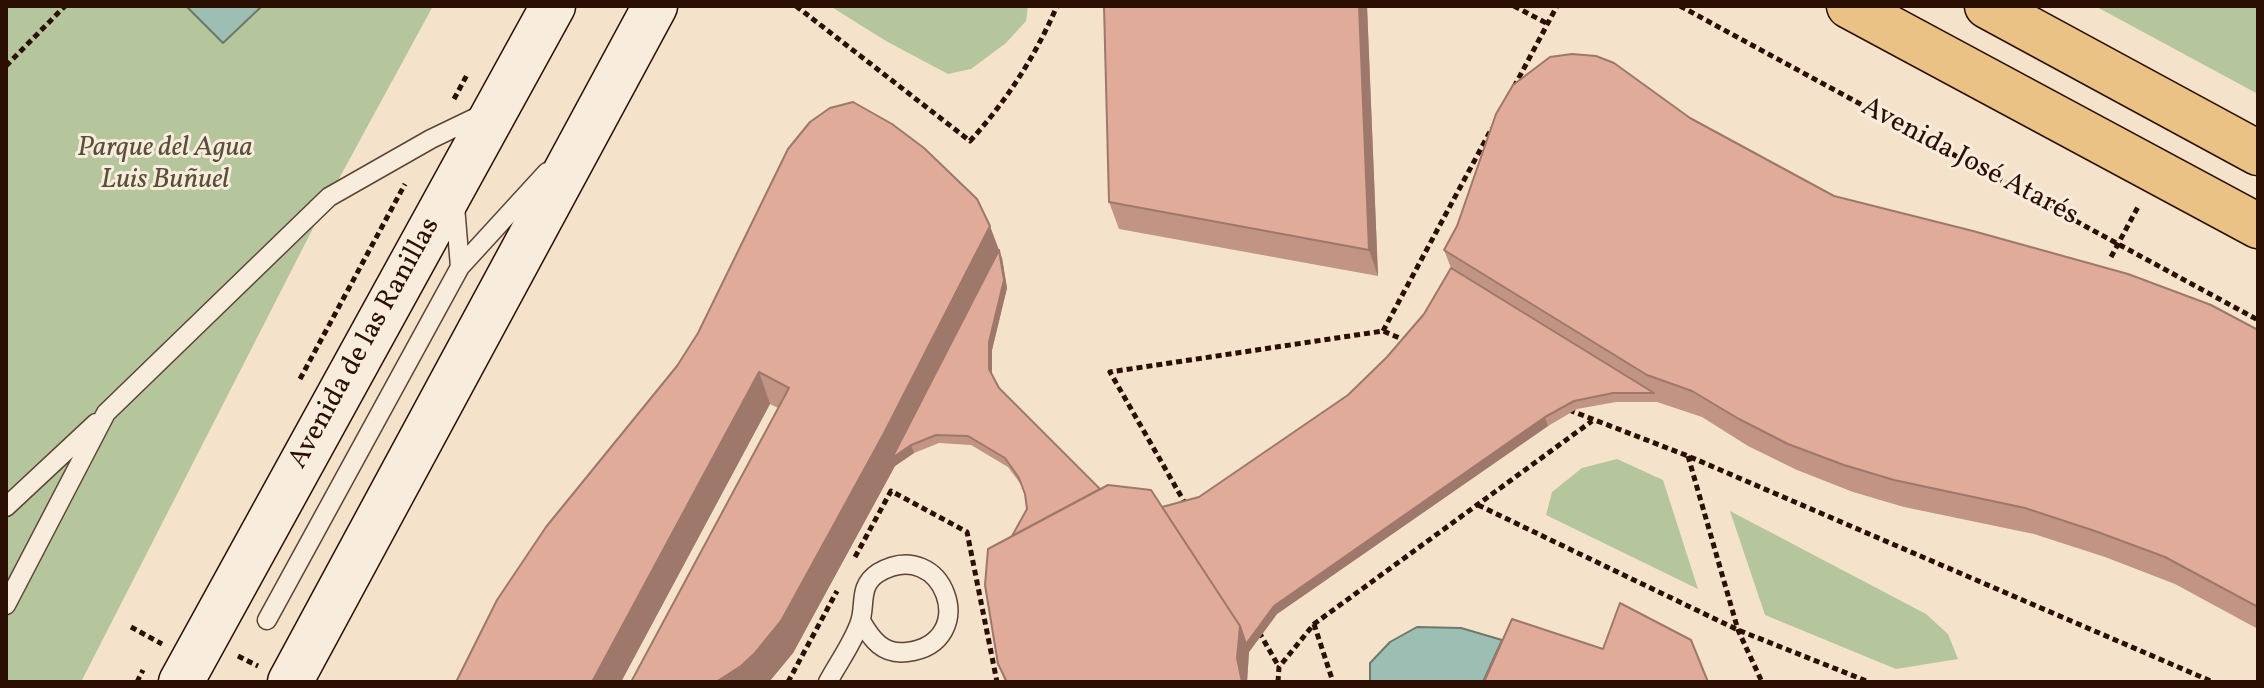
<!DOCTYPE html>
<html>
<head>
<meta charset="utf-8">
<style>
	body { margin:0 }
	#map { position:relative; width:2264px; height:688px; overflow:hidden; background:#f4e3ca; font-family:Vollkorn,serif }
	canvas { display:block }
	.frame { position:absolute; inset:0; border:8px solid #2b0f03; pointer-events:none }
</style>
</head>
<body>
<div id="map">
<canvas width="2264" height="688"></canvas>
<div class="frame"></div>
</div>
<script>
const g = document.querySelector('canvas').getContext('2d');
g.lineJoin = 'round';
function paint(path, color) {
  g.fillStyle = color;
  g.fill(path, 'evenodd');
}
function strokePath(path, color, width, dash) {
  g.strokeStyle = color;
  g.lineWidth = width;
  g.lineCap = dash ? 'butt' : 'round';
  g.setLineDash(dash || []);
  g.stroke(path);
}
function label(font, color, halo, rows, align = 'center') {
  g.font = font + ' Vollkorn,serif';
  g.lineWidth = 6;
  g.setLineDash([]);
  g.textBaseline = 'middle';
  g.strokeStyle = halo;
  g.fillStyle = color;
  for (const [text, x, y, turn = 0] of rows) {
    g.save();
    g.translate(x, y);
    g.rotate((+turn || 0) * Math.PI / 180);
    g.textAlign = isNaN(turn) ? turn : align;
    if (halo) g.strokeText(text, 0, 0);
    g.fillText(text, 0, 0);
    g.restore();
  }
}
paint(new Path2D(`
	M 6,6 L 433,6 L 329,197 L 81,682 L 6,682 Z
	M 830,6 L 1028,6 L 1026,21 L 1006,43 L 971,69 L 948,74 L 886,41 Z
	M 2095,6 L 2258,6 L 2258,94 Z
	M 1617,459 L 1663,480 L 1698,589 L 1546,515 L 1552,492 L 1582,468 Z
	M 1730,511 L 1926,614 L 1948,634 L 1958,659 L 1896,669 L 1765,615 Z`), '#b5c59c');
const water = new Path2D(`
	M 186,6 L 262,6 L 223,43 Z
	M 1417,627 L 1461,628 L 1502,640 L 1483,682 L 1370,682 L 1370,663 L 1390,642 Z`);
paint(water, '#9cbeb3');
strokePath(water, '#6f786d', 2);
const service = new Path2D(`
	M 455,206 L 460,267
	M 6,507 L 96,423
	M 6,605 L 106,413 L 329,197 L 431,139 L 485,113
	M 267,620 L 460,267 L 547,172
	M 828,682 C 838,663 853,643 860,622 C 866,605 858,586 878,573 C 944,534 982,643 907,652 C 883,655 872,640 861,621`);
const secondary = new Path2D(`
	M 181,682 L 553,6
	M 290,682 L 655,6`);
const primary = new Path2D(`
	M 1849,6 L 2258,226
	M 1987,6 L 2258,153`);
strokePath(service, '#5d4435', 21);
strokePath(secondary, '#2b0f03', 47);
strokePath(primary, '#2b0f03', 47);
strokePath(new Path2D(`
	M 796,6 L 970,141 C 1006,102 1036,55 1057,6
	M 1514,6 L 1548,24
	M 1680,6 L 2258,320
	M 6,66 L 65,6
	M 1514,87 L 1557,6
	M 454,99 L 468,73
	M 2111,257 L 2139,205
	M 1383,331 L 1492,128
	M 300,379 L 405,184
	M 1569,410 L 1688,456 L 2213,682
	M 1688,456 L 1738,630 L 1762,682
	M 1186,505 L 1110,372 L 1383,331 L 1409,342
	M 1478,505 L 1738,630 L 1869,682
	M 855,557 L 891,491 L 967,532 L 997,682
	M 1314,624 L 1333,682
	M 131,627 L 162,644
	M 1259,632 L 1279,667
	M 238,656 L 258,666
	M 137,682 L 143,670
	M 788,682 L 837,591
	M 1278,682 L 1279,667 L 1314,624 L 1592,421`), '#2b0f03', 5, [6, 4]);
strokePath(service, '#f8eddd', 18);
strokePath(secondary, '#f8eddd', 44);
strokePath(primary, '#eac285', 44);
paint(new Path2D(`
	M 1104,6 L 1367,6 L 1378,276 L 1119,229 L 1109,202 Z
	M 1690,118 L 1834,196 L 2258,330 L 2258,629 L 2175,584 L 2105,557 L 2034,534 L 1904,507 L 1853,492 L 1797,470 L 1748,446 L 1702,417 L 1657,402 L 1616,402 L 1577,409 L 1548,426 L 1277,614 L 1249,652 L 1247,682 L 1005,682 L 998,664 L 1012,536 L 1027,509 L 1025,494 L 1022,486 L 1008,467 L 971,445 L 939,443 L 914,453 L 895,466 L 793,653 L 769,682 L 631,682 L 778,408 L 770,404 L 621,682 L 456,682 L 677,366 L 1002,258 L 1007,288 L 992,350 L 992,375 L 999,388 L 1100,489 L 1162,507 L 1199,497 L 1348,395 L 1387,357 L 1424,314 L 1451,268 L 1444,250 Z`), '#c19484');
paint(new Path2D(`
	M 1359,6 L 1367,6 L 1378,276 L 1369,250 Z
	M 990,226 L 1002,258 L 1007,288 L 992,350 L 992,377 L 911,445 L 914,453 L 895,466 L 793,653 L 769,682 L 716,682 Z
	M 759,372 L 770,404 L 621,682 L 592,682 Z
	M 1545,417 L 1548,426 L 1277,614 L 1249,652 L 1247,682 L 1242,682 L 1237,658 L 1240,626 L 1274,606 Z`), '#9d786b');
const building = new Path2D(`
	M 1104,6 L 1359,6 L 1369,250 L 1109,202 Z
	M 1572,54 L 1596,56 L 1614,63 L 1690,118 L 1834,196 L 1973,231 L 2128,274 L 2211,305 L 2258,330 L 2258,607 L 2165,557 L 2095,531 L 2025,508 L 1894,480 L 1844,465 L 1788,444 L 1739,419 L 1692,391 L 1647,375 L 1444,250 L 1457,226 L 1496,114 L 1513,85 L 1550,57 Z
	M 853,102 L 892,124 L 924,148 L 977,199 L 990,226 L 883,435 L 781,621 L 755,653 L 741,666 L 716,682 L 631,682 L 789,388 L 759,372 L 592,682 L 456,682 L 497,600 L 546,527 L 677,366 L 698,333 L 788,149 L 810,122 L 830,108 Z
	M 999,250 L 1004,280 L 989,342 L 989,369 L 999,388 L 1100,489 L 1012,536 L 1027,509 L 1025,494 L 1019,478 L 1005,458 L 968,436 L 936,435 L 911,445 L 892,458 Z
	M 1451,268 L 1654,393 L 1613,393 L 1574,401 L 1545,417 L 1274,606 L 1246,644 L 1240,626 L 1162,507 L 1199,497 L 1348,395 L 1387,357 L 1424,314 Z
	M 1108,485 L 1151,490 L 1240,626 L 1237,658 L 1242,682 L 1007,682 L 998,664 L 985,585 L 988,549 Z
	M 1620,603 L 1691,640 L 1708,682 L 1484,682 L 1512,619 L 1603,649 Z`);
paint(building, '#e0ac99');
strokePath(building, '#9d786b', 2);
label('italic 28px', '#5b4f39', '#f8eddd', [
	["Parque del Agua",165,150],
	["Luis Buñuel",165,182]
]);
label('28px', '#2b0f03', '#f8eddd', [
	["Avenida José Atarés",1969,163,28],
	["Avenida de las Ranillas",366,344,-61]
]);
</script>
</body>
</html>
